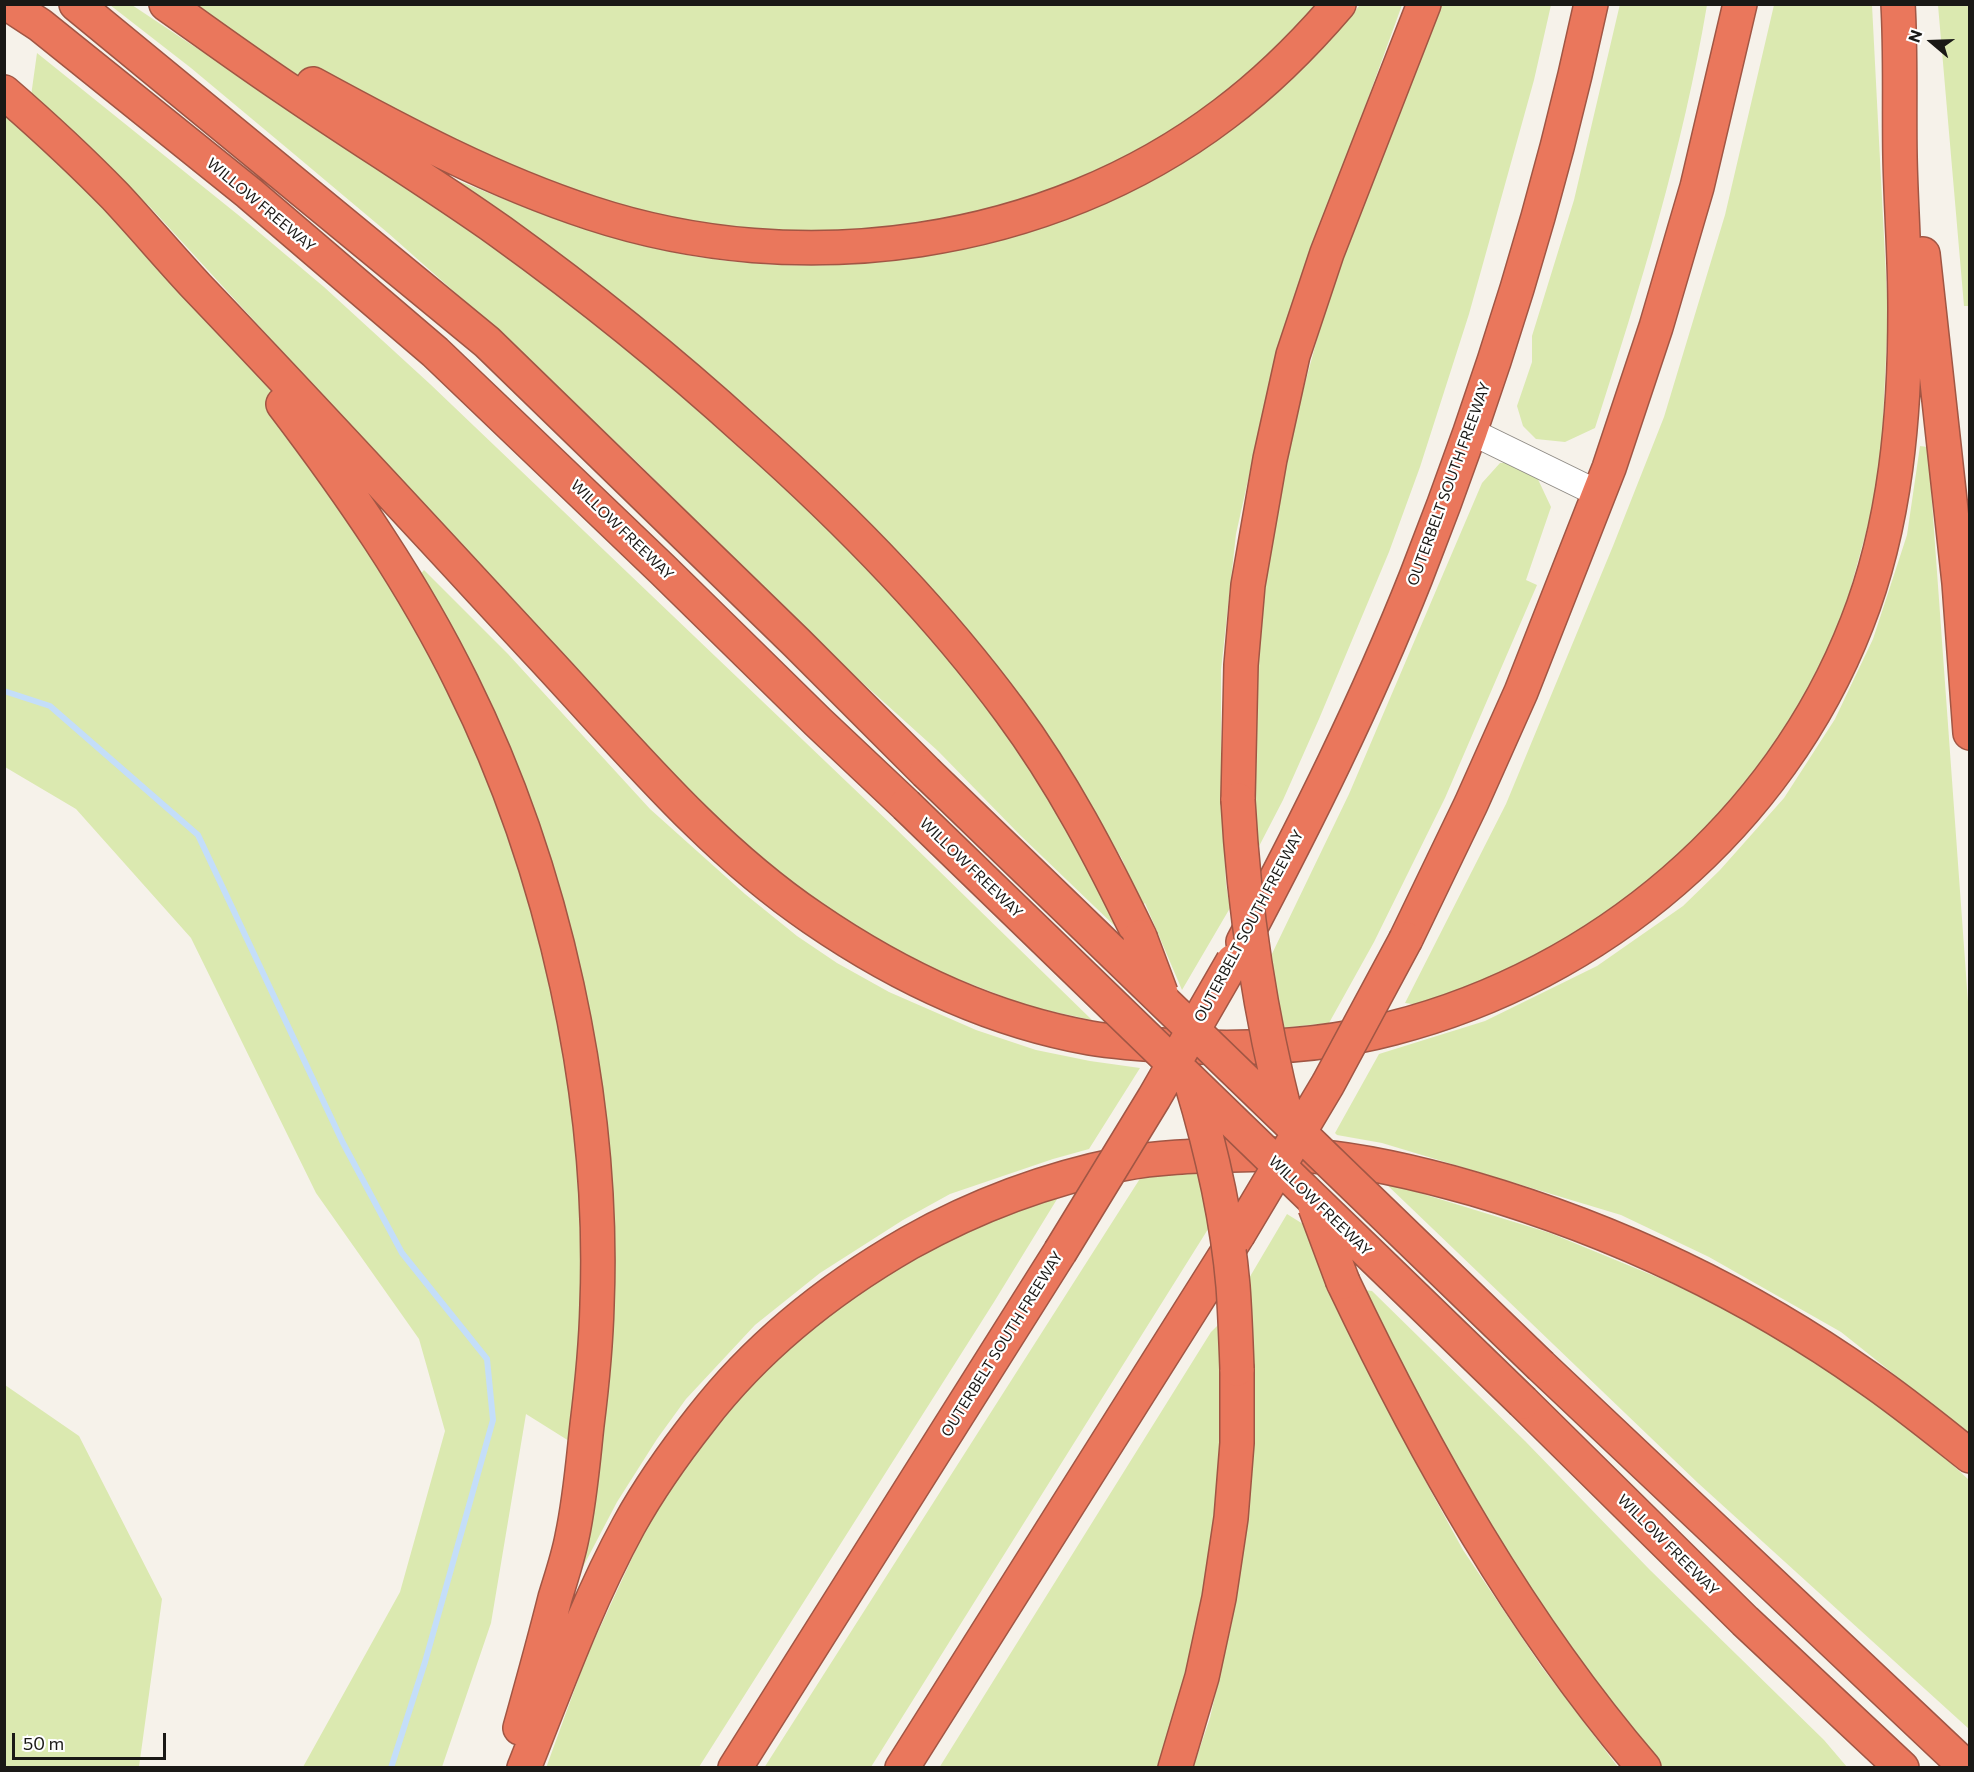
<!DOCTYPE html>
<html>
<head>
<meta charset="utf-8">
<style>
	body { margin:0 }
	#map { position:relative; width:1974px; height:1772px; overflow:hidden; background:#f6f2ea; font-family:Commissioner,sans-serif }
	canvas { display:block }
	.frame { position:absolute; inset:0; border:6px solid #1a1916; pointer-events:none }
	.north { position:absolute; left:1902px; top:12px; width:60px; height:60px; -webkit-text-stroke:4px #fff; paint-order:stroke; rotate:289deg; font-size:16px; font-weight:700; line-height:24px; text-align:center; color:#1a1916 }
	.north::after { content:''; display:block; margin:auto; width:21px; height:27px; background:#1a1916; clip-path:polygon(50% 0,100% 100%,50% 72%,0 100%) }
	.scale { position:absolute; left:12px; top:1733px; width:154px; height:27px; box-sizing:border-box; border:3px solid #1a1916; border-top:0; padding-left:8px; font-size:18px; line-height:21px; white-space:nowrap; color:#1a1916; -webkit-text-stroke:4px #fff; paint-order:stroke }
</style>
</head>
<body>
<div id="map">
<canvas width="1974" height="1772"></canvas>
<div class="frame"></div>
<div class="north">N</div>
<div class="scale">50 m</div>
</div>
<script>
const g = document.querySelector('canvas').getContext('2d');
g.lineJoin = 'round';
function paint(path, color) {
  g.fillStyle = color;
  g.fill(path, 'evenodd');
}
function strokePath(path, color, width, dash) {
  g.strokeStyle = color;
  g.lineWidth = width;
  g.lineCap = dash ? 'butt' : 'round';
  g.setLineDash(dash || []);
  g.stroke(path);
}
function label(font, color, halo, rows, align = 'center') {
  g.font = font + ' Commissioner,sans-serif';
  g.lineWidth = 4.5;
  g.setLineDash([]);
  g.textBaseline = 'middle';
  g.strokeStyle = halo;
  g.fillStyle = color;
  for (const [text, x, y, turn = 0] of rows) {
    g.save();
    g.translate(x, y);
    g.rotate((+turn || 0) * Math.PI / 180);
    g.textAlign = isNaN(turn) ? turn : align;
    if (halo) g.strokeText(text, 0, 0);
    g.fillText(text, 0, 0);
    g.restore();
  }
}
paint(new Path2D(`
	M 1620,4 L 1707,5 C 1683,148 1640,289 1595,428 L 1565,442 L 1536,439 L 1523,426 L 1517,406 L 1532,362 L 1532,336 L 1574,200 Z
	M 110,5 L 132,5 L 192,45 L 314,122 L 552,283 L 687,395 L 863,558 L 998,710 L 1096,870 L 1119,930 L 1020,835 L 938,751 L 804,630 L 639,464 L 476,311 L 388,233 L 294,154 L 191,68 Z
	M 168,5 L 1339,5 L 1223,116 L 1000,222 L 742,245 L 429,146 Z
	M 1360,5 L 1402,5 L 1293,305 L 1268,390 L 1236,534 L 1221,670 L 1221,795 L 1226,884 L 1230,908 L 1182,990 L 1145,903 L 1141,906 L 1122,859 L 1048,738 L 1000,670 L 909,562 L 747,408 L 624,304 L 471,196 L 451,178 C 512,202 572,228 636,244 C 831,294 1047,256 1214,142 C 1269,104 1315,54 1360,5 Z
	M 1433,5 L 1551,5 L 1534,80 L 1469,314 L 1420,467 L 1389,552 L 1319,719 L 1283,800 L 1255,854 L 1253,727 L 1265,567 L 1282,468 L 1331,288 Z
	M 1774,5 L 1872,5 L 1888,315 L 1882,440 L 1876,496 L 1846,605 L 1830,644 L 1794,715 L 1726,810 L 1671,867 L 1550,954 L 1476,987 L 1419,1005 L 1405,1003 L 1506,804 L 1613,546 L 1664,417 L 1725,215 Z
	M 1938,5 L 1969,5 L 1969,306 L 1964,306 Z
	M 37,53 L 242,218 L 324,287 L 430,384 L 893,826 L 1092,1020 L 1031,1007 L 934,970 L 857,930 L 800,891 L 745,845 L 649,752 L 151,208 L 31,96 Z
	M 5,92 L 182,271 L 308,436 L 462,682 L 579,1046 L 585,1451 L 526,1414 L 491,1623 L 442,1767 L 303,1767 L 400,1592 L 445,1431 L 419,1339 L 316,1193 L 191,938 L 76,809 L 5,767 Z
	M 1920,446 L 1928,447 L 1969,1016 L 1969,1434 L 1841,1332 L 1709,1257 L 1621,1215 L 1382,1143 L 1337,1135 L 1335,1133 L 1379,1054 L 1485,1021 L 1597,966 L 1683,906 L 1720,870 L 1784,798 L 1835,719 L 1873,639 L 1907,535 Z
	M 1521,462 L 1535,473 L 1551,507 L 1526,580 L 1537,585 L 1445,798 L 1374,942 L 1329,1023 L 1281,1028 L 1269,960 L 1349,794 L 1482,483 L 1500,463 Z
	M 424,570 L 508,654 L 650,809 L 745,894 L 797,936 L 837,963 L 889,992 L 976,1030 L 1036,1050 L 1090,1061 L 1140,1068 L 1089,1149 L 1053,1159 L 950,1194 L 903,1220 L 820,1273 L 755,1325 L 686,1399 L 657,1439 L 617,1502 L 574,1584 L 584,1531 L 586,1035 L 419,576 Z
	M 1200,1172 L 1210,1226 L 871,1767 L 764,1768 L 1141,1177 Z
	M 1384,1182 L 1550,1233 L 1669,1282 L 1747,1320 L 1798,1349 L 1917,1432 L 1969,1480 L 1969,1729 L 1698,1483 Z
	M 1062,1191 L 994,1302 L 699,1767 L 546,1768 L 586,1658 L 645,1530 L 686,1463 L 751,1382 L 840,1305 L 945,1240 Z
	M 1287,1214 L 1303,1224 L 1311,1237 L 1345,1323 L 1428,1486 L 1463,1550 L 1541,1666 L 1618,1767 L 1193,1768 L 1210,1718 L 1232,1622 L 1246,1518 L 1245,1285 Z
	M 1359,1289 L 1372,1291 L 1525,1441 L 1650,1570 L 1824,1740 L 1847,1767 L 1656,1767 L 1548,1623 L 1453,1471 Z
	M 1220,1323 L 1226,1379 L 1211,1580 L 1163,1767 L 939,1768 L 1211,1332 Z
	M 5,1385 L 79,1436 L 162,1599 L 139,1767 L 5,1767 Z`), '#dbe9b0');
strokePath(new Path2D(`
	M 4,691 L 50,706 L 198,835 L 343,1143 L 402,1253 L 487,1359 L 493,1420 L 425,1662 L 391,1768`), '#c4def9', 6);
const minor = new Path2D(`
	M 1470,431 L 1599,494`);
const highway = new Path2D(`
	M 8,4 L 40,25 L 249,193 L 435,352 L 663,570 L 818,722 L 906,805
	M 76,4 L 487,342 L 797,643 L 926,772
	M 166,4 C 207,33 248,63 290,91 C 360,139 432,183 501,232 C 587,294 669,360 747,431 C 843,516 934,608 1010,711 C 1062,781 1102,858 1140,937
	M 313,84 C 403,133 493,181 591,213 C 800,282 1048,248 1224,114 C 1268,81 1303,46 1339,4
	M 4,92 C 42,125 80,160 115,196 C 143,226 169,257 197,287 C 313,408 426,531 540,654 C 626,746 708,847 813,918 C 896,975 990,1020 1090,1038 C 1125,1044 1161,1045 1197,1047 C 1262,1049 1330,1045 1393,1028 C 1600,975 1779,824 1857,623 C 1896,524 1905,415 1905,309 C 1905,258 1901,207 1900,157 C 1899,106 1901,55 1898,4
	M 1923,254 L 1959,583 L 1970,733
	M 283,404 C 350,492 413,583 462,683 C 554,868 605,1098 597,1305 C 596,1345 592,1385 587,1425 C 583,1462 580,1500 572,1537 C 568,1558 561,1578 555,1598 C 544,1642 532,1685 520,1728
	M 1238,800 L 1241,665 L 1248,585 L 1270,459 L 1293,355 L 1327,253 L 1424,4
	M 1406,939 L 1471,804 L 1521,692 L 1609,468 L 1656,327 L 1697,187 L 1740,4
	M 1243,942 C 1306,823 1366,703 1416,577 C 1489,392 1549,200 1591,4
	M 1343,1282 C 1425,1454 1519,1622 1644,1768
	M 1541,1366 L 1967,1768
	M 1523,1402 L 1745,1621 L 1902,1768
	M 524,1768 C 557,1685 587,1602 629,1525 C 650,1487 675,1452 701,1419 C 758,1345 829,1289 909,1243 C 975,1206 1047,1179 1122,1164 C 1158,1157 1195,1156 1231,1155 C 1258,1154 1287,1153 1314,1156 C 1368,1161 1422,1174 1474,1189 C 1614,1230 1749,1294 1868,1378 C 1903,1402 1936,1429 1970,1456
	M 735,1768 L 1060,1252
	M 902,1768 L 1238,1235
	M 1175,1768 L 1202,1677 L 1219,1598 L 1231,1518 L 1237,1443 L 1237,1369`);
strokePath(minor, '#8f8b85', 28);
strokePath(highway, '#a15644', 36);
strokePath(minor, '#fff', 26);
strokePath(highway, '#ea775c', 33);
const highwayBridge = new Path2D(`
	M 926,772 L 1541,1366
	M 1238,800 C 1244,909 1260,1015 1287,1120
	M 906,805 L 1523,1402
	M 1140,937 L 1161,993
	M 1191,1082 C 1211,1148 1227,1216 1233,1286 C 1235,1313 1236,1341 1237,1369
	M 1315,1207 L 1343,1282
	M 1238,1235 L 1328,1084 L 1406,939
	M 1060,1252 L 1154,1098 L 1233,961`);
strokePath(highwayBridge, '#a15644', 36, []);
strokePath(highwayBridge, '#ea775c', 33);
label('15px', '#1a1916', '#fff', [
	["WILLOW FREEWAY",261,205,40],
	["OUTERBELT SOUTH FREEWAY",1449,484,-70],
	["WILLOW FREEWAY",622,530,44],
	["WILLOW FREEWAY",971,868,44],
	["OUTERBELT SOUTH FREEWAY",1249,926,-62],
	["WILLOW FREEWAY",1320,1206,44],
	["OUTERBELT SOUTH FREEWAY",1002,1344,-58],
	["WILLOW FREEWAY",1668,1545,45]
]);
</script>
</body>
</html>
